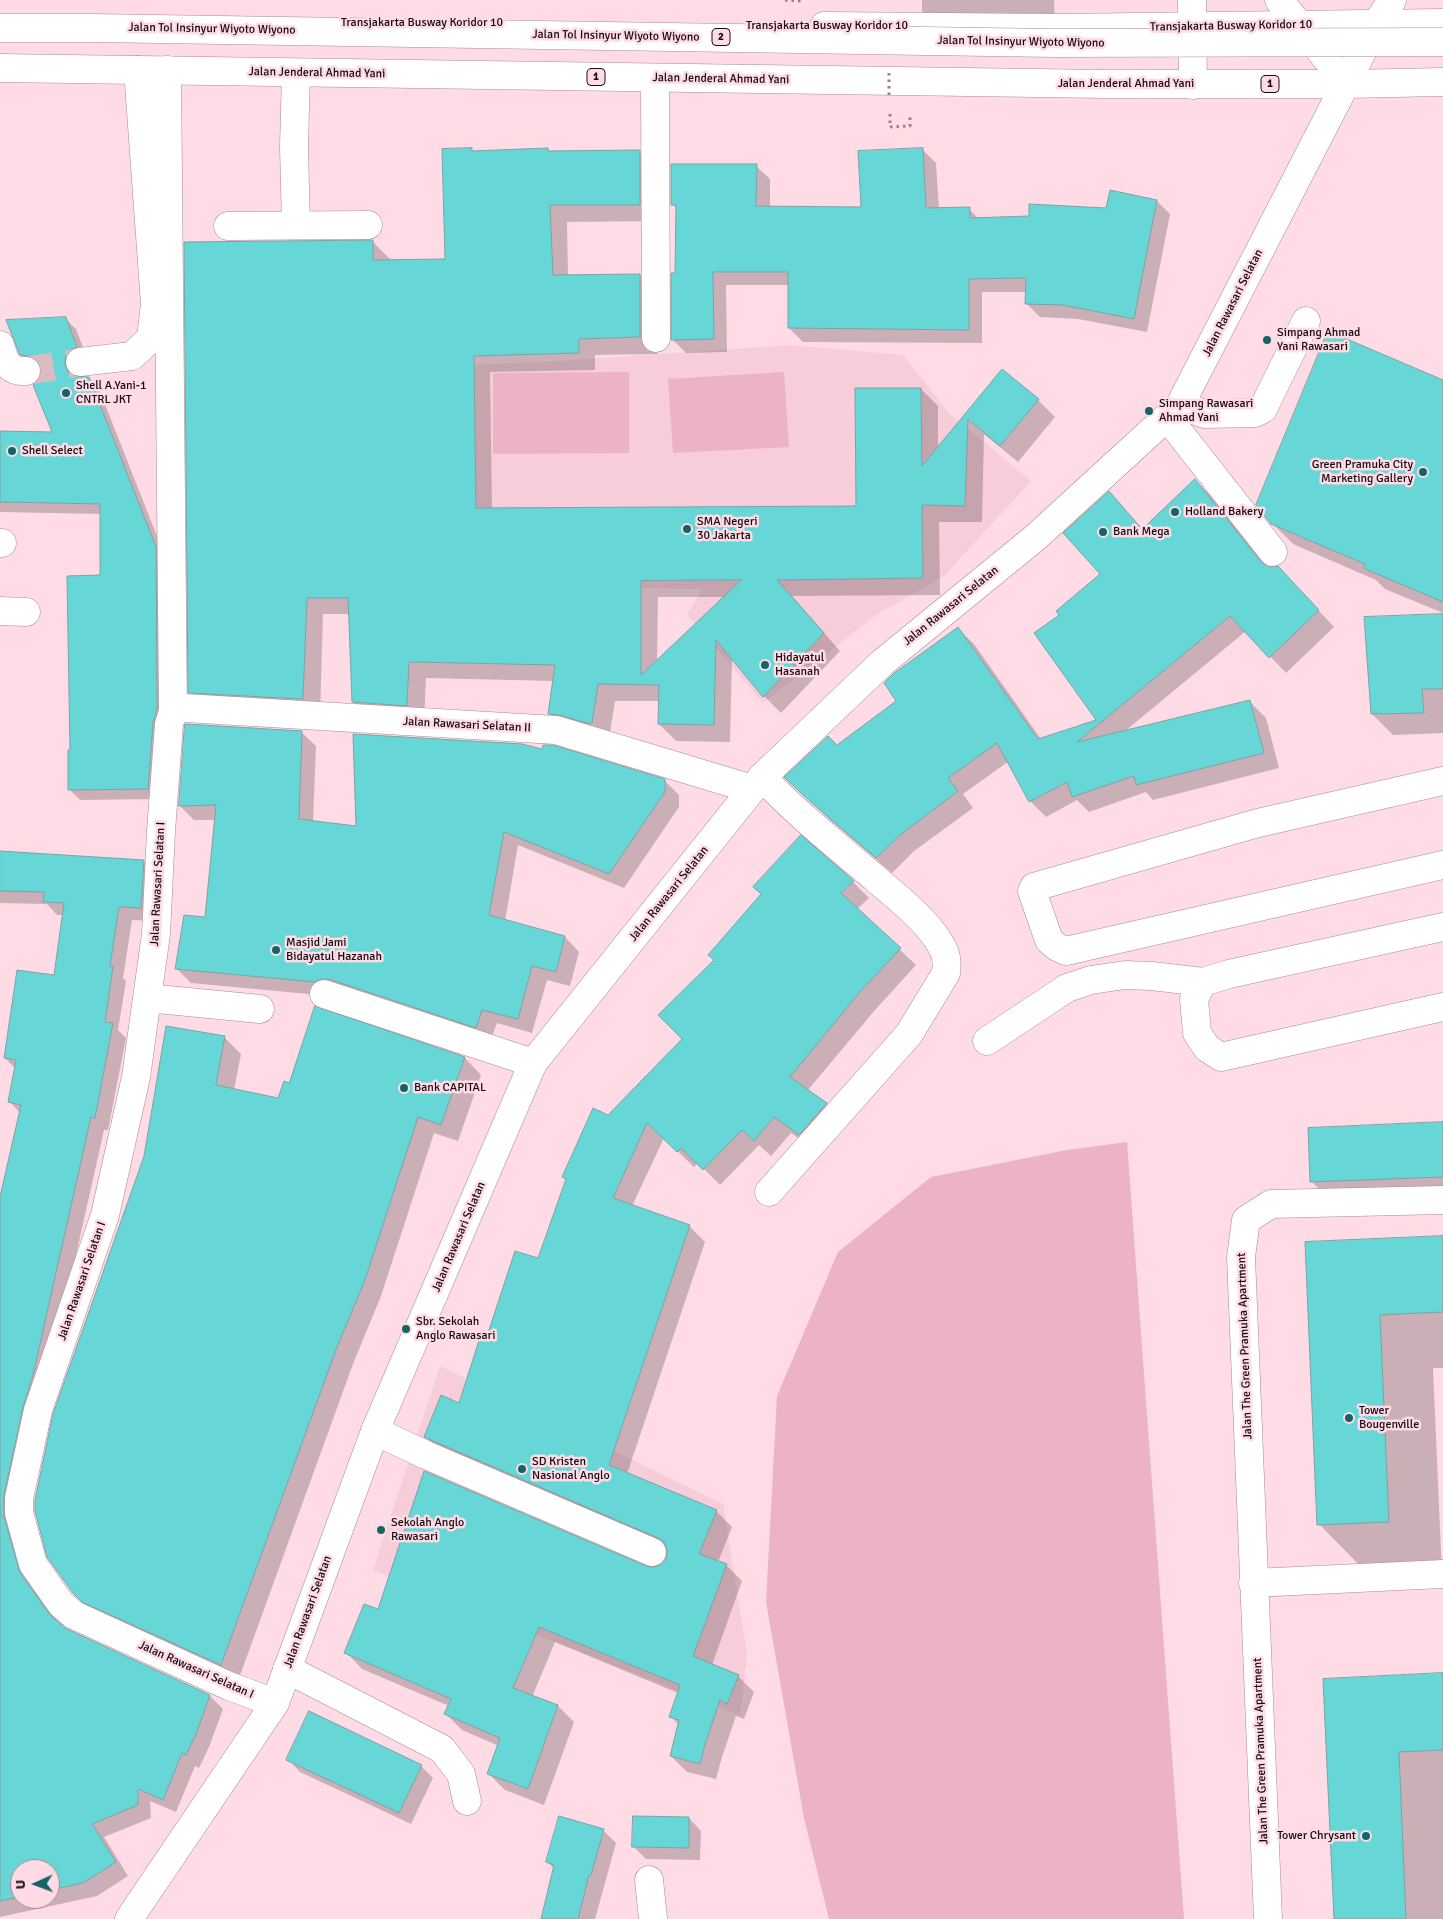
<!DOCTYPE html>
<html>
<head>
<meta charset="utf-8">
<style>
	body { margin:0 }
	#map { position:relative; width:1443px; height:1919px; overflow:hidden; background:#fedbe5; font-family:Signika,sans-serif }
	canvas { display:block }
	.north { position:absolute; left:10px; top:1859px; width:50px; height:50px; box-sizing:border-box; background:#fedbe5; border:1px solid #a1878f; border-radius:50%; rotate:268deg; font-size:14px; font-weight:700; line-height:20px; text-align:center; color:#150a0e }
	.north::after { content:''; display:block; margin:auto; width:18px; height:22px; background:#156465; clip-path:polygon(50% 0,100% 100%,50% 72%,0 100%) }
</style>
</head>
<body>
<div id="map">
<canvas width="1443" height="1919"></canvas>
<div class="north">U</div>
</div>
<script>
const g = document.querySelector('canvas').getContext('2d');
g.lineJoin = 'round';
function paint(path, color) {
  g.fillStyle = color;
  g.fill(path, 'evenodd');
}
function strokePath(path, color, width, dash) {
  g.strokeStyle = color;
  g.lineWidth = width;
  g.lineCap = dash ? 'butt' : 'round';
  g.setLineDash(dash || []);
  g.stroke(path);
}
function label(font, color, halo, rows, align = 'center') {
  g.font = font + ' Signika,sans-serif';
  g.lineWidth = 5;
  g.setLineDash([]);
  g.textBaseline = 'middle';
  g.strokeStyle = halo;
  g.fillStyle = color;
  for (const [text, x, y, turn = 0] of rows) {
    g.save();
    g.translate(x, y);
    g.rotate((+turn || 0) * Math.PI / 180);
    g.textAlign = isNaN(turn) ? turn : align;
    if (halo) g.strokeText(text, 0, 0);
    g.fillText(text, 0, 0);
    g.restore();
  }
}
paint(new Path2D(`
	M 790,345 L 903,355 L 949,413 L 1031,481 L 944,576 L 876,615 L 763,703 L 687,614 L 703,589 L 400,584 L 380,369 L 558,361 Z
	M 440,1366 L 723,1504 L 747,1654 L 740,1715 L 373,1570 Z`), '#f8cdda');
paint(new Path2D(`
	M 629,372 L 629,453 L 493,454 L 493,373 Z
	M 784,372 L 789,447 L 673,453 L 668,379 Z
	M 1127,1142 L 1184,1919 L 829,1919 L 804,1818 L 766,1602 L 777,1396 L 838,1252 L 931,1177 L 1067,1150 Z`), '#ecb3c5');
paint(new Path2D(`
	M 922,0 L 1054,0 L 1055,24 L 934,23 L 922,11 Z
	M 548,149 L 550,152 L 639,152 L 656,169 L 656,221 L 567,222 L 568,276 L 640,275 L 657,292 L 657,354 L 595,355 L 595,370 L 490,372 L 492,510 L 858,507 L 921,389 L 938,406 L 938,449 L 1002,371 L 1038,400 L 1055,417 L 1018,462 L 984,434 L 982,522 L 939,522 L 940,595 L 792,596 L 840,651 L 781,713 L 764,696 L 732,657 L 730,742 L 676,741 L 659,724 L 660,701 L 615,701 L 609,739 L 566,730 L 549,713 L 554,681 L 426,678 L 424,722 L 370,719 L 353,702 L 350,614 L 323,614 L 320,716 L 207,709 L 190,692 L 373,242 L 390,259 L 390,261 L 446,260 L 471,150 L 474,152 ZM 658,597 L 725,597 L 657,661 Z
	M 922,149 L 936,163 L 939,209 L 969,209 L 979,219 L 1030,218 L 1107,209 L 1157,201 L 1170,214 L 1147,332 L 1078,319 L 1040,317 L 1026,303 L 1027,292 L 982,292 L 982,343 L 803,342 L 789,328 L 789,285 L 726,285 L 727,352 L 686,353 L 672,339 L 676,274 L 677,209 L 672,204 L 756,166 L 770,179 L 770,208 L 863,208 Z
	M 65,318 L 76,329 L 87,357 L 76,366 L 75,376 L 75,377 L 89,378 L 99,389 L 166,559 L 159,799 L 80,800 L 69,789 L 72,751 L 102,577 L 101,514 L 0,512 L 0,432 L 54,433 L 41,379 L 42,367 L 32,365 L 21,354 Z
	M 1443,379 L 1443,613 L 1385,589 L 1376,580 L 1293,544 L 1272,523 Z
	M 1195,480 L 1211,496 L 1268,568 L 1294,584 L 1334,627 L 1286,673 L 1246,631 L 1124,732 L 1250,702 L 1266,718 L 1279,768 L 1153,800 L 1146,792 L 1089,812 L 1077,800 L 1046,817 L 1030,801 L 1009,761 L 963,794 L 973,808 L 914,851 L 892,873 L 831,821 L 802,793 L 837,747 L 898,702 L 958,629 L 974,644 L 1041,739 L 1098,721 L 1061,615 L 1102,574 L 1109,493 L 1143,530 Z
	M 1443,615 L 1443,733 L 1393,735 L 1372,714 Z
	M 301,732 L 316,746 L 313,822 L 357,827 L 664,780 L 679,795 L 679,807 L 624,888 L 518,845 L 505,921 L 565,937 L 579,952 L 570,986 L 547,980 L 532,1033 L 497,1023 L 490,1041 L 330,996 L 191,983 L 177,969 L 207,918 L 216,820 L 194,820 L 180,806 Z
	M 0,852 L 143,861 L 157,874 L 154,921 L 132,920 L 123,978 L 126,981 L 118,1030 L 126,1038 L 108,1130 L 104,1130 L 46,1389 L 16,1508 L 31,1583 L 60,1624 L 67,1630 L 210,1696 L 223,1709 L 209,1747 L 199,1768 L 195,1766 L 176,1812 L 150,1801 L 151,1818 L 104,1837 L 128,1876 L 97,1896 L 0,1917 L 0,1202 L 20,1113 L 10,1102 L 15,1068 L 5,1058 L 56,977 L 64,915 L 57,915 L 47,904 L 0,903 ZM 20,1869 L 50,1869 L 50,1899 L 20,1899 Z
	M 853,882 L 869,898 L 857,909 L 916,965 L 875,1010 L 807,1091 L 826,1104 L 842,1120 L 816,1150 L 791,1133 L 771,1156 L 759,1145 L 720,1185 L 698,1163 L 694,1167 L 664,1138 L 632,1206 L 689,1226 L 705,1242 L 627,1474 L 716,1511 L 732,1527 L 718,1562 L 726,1565 L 742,1581 L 712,1665 L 738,1676 L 754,1692 L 744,1719 L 736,1716 L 722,1757 L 716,1779 L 687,1772 L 671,1756 L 679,1725 L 670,1716 L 678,1693 L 555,1642 L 532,1697 L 558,1706 L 574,1722 L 544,1805 L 505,1790 L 489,1774 L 499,1746 L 462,1730 L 446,1714 L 449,1706 L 362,1669 L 346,1652 L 379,1611 L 645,1568 L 653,1569 L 662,1566 L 668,1558 L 669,1550 L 441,1453 L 425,1436 L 459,1404 L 488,1335 L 538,1260 L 567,1180 L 563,1177 L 608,1117 Z
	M 316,1008 L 465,1058 L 481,1075 L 458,1141 L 434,1133 L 381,1296 L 353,1364 L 238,1681 L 91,1610 L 74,1593 L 224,1037 L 241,1054 L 234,1090 L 279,1100 L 289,1084 Z
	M 1443,1123 L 1443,1195 L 1330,1200 L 1312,1182 Z
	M 1443,1237 L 1443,1368 L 1433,1368 L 1442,1575 L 1372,1578 L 1319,1524 L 1306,1243 Z
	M 1443,1675 L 1443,1919 L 1335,1919 L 1325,1680 Z
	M 288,1759 L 421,1766 L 433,1778 L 411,1824 L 300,1772 Z
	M 689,1818 L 701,1831 L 700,1860 L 646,1859 L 634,1847 Z
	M 603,1830 L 616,1843 L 595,1919 L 542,1919 L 555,1869 L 547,1862 Z`), '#0003');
const building = new Path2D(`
	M 472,148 L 472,151 L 548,148 L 548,151 L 640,150 L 640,205 L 550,205 L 553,275 L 640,274 L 640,337 L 579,339 L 579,353 L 474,356 L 476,508 L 856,506 L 855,388 L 921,388 L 922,466 L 1002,369 L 1039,399 L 1000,446 L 968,419 L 965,506 L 922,505 L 923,578 L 777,580 L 824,633 L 763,697 L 716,640 L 714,725 L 658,724 L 659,685 L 598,684 L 592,723 L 586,723 L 560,715 L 548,714 L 555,665 L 409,662 L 407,706 L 352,702 L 348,598 L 307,598 L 303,699 L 188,693 L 184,242 L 373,240 L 373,260 L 445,259 L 442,149 ZM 741,580 L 717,603 L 641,675 L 641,581 Z
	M 923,148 L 926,208 L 970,207 L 970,218 L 1029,216 L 1029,204 L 1106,208 L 1110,190 L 1157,200 L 1134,319 L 1063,305 L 1025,304 L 1026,278 L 969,279 L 969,330 L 788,328 L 788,272 L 713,272 L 714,339 L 671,340 L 671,273 L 675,273 L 676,205 L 671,205 L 671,164 L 757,164 L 756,206 L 861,207 L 858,151 Z
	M 66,317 L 77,347 L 70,350 L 66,355 L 65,364 L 68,372 L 73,376 L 89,377 L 156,547 L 157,709 L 153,723 L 148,789 L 68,790 L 68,750 L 70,750 L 67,576 L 100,575 L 100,504 L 0,502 L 0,431 L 52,432 L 33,385 L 40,378 L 42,370 L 40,364 L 33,357 L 20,355 L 6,320 Z
	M 1328,331 L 1443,380 L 1443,602 L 1363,568 L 1365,564 L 1271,524 L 1256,505 Z
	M 1195,479 L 1261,562 L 1268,567 L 1278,566 L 1319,610 L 1269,658 L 1230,616 L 1077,742 L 1250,700 L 1264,753 L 1136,785 L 1134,776 L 1072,797 L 1067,782 L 1029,802 L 997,743 L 948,778 L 958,791 L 899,836 L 876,858 L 814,805 L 784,777 L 828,736 L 837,745 L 896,701 L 884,683 L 893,674 L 958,627 L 1038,739 L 1096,720 L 1034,633 L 1059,615 L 1056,611 L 1100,574 L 1063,533 L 1109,491 L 1142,529 Z
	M 1443,614 L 1443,689 L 1422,689 L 1424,713 L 1371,714 L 1364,617 Z
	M 185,724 L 302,731 L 299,819 L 356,826 L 353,734 L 522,744 L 542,749 L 543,745 L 553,745 L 665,779 L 665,792 L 609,874 L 504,832 L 489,915 L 565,936 L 556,972 L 532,966 L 518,1019 L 482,1010 L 476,1028 L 329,979 L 321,979 L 315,982 L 175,969 L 184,915 L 205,917 L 216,805 L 179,806 Z
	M 801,835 L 854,881 L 841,893 L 901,948 L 859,993 L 790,1077 L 827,1103 L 799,1135 L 774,1117 L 754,1141 L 742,1130 L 703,1170 L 681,1148 L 677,1152 L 647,1123 L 613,1198 L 690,1225 L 609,1465 L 717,1510 L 699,1554 L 727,1564 L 693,1656 L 739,1675 L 727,1704 L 720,1700 L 706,1741 L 700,1764 L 670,1756 L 679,1720 L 669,1717 L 680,1685 L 539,1627 L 513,1688 L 558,1705 L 528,1789 L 487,1774 L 500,1738 L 444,1714 L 451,1699 L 344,1653 L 364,1604 L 378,1609 L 424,1471 L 646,1566 L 654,1567 L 662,1564 L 666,1559 L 667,1550 L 664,1542 L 658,1538 L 424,1437 L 441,1395 L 459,1403 L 482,1331 L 488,1333 L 515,1251 L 538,1258 L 566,1179 L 562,1177 L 593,1108 L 608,1115 L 682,1039 L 658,1015 L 714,960 L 708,955 L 761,894 L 753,887 Z
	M 0,851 L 144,860 L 141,908 L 119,907 L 110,966 L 113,966 L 105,1022 L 113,1023 L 95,1118 L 91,1117 L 33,1375 L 23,1407 L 4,1495 L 4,1517 L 20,1573 L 51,1616 L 67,1629 L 210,1695 L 196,1734 L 186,1755 L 182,1753 L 163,1800 L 138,1789 L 138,1805 L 92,1824 L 116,1862 L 83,1883 L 50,1890 L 50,1869 L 20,1869 L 20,1897 L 0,1901 L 0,1197 L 21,1105 L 8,1102 L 16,1060 L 4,1058 L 17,970 L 54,975 L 64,903 L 43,902 L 44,892 L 0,891 Z
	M 315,1006 L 465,1057 L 441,1125 L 418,1117 L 365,1280 L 337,1347 L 221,1665 L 82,1602 L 73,1593 L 47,1557 L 35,1511 L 35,1500 L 53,1414 L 144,1156 L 166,1026 L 225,1036 L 216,1085 L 278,1098 L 284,1081 L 289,1083 Z
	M 1443,1122 L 1443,1177 L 1310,1182 L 1308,1128 Z
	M 1443,1236 L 1443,1312 L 1380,1315 L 1389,1522 L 1317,1525 L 1305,1242 Z
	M 1443,1673 L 1443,1750 L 1399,1752 L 1406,1919 L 1334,1919 L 1323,1679 Z
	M 309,1711 L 422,1765 L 399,1813 L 286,1760 Z
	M 559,1816 L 604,1829 L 591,1875 L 589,1875 L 578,1919 L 541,1919 L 554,1865 L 546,1862 Z
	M 633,1816 L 689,1817 L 689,1848 L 632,1847 Z`);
paint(building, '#67d6d6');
strokePath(building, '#7da3a3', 1);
strokePath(new Path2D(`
	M 26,371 L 80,362`), '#dbbcc5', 28, [28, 14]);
const minor = new Path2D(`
	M 824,26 L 1061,28 L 1443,23
	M 167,70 L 173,711 L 169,724 L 161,831 L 156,934 L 136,1077 L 105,1215 L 38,1410 L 19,1498 L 19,1513 L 33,1564 L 61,1604 L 74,1615 L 229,1686 L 275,1703
	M 655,78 L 656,338
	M 296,225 L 294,147 L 296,73
	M 228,226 L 368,225
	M 0,345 C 4,359 8,373 26,371
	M 80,362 L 132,356 L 151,338 L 155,304 L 138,70
	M 1180,405 L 1205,414 L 1255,413 L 1263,409 L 1306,321
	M 1167,417 L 1273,552
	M 0,543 L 2,543
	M 0,611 L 26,612
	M 173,711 L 185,708 L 556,730 L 752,789
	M 762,777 C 797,814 837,846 876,879 C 898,898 932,924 944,951 C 947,958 947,966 946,973 L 909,1034 L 769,1192
	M 1443,781 L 1258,823 L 1034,887 L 1032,891 L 1049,940 L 1057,947 L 1066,951 L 1443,865
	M 1443,927 L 1229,974 L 1203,982 L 1194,999 L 1197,1033 L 1207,1048 L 1221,1057 L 1443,1007
	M 324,994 L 533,1063
	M 147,998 L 260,1009
	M 987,1041 L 1067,988 L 1091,980 L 1125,975 L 1152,976 L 1203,982
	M 375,1431 L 426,1455 L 652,1552
	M 1253,1583 L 1443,1574
	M 287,1669 L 442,1749 L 461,1774 L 467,1801
	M 649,1880 L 653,1919
	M 1268,1919 L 1241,1257 L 1246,1220 L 1271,1204 L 1443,1200`);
const major = new Path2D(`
	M 129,1919 L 275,1703 L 375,1431 L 533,1063 L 762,777 L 883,662 L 1036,537 L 1180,405 L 1377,23 L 1392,0`);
const highway = new Path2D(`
	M 1192,0 L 1193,85
	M 1279,0 L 1347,84
	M 0,68 L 1105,84 L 1347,84 L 1443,82`);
strokePath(minor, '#a98993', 29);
strokePath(major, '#a98993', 29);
strokePath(highway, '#a98993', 29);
strokePath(new Path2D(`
	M 785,0 L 801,1
	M 890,114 L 890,127 L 910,126 L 910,115`), '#998088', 3, [2.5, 4]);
strokePath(minor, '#fff', 28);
strokePath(major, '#fff', 28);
strokePath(highway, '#fff', 28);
const highwayBridge = new Path2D(`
	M 0,28 L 92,28 L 1053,43 L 1443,42`);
strokePath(highwayBridge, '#a98993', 29, []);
strokePath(new Path2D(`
	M 889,73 L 889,97`), '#998088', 3, [2.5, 4]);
strokePath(highwayBridge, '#fff', 28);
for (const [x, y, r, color] of [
	[1267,340,5,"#156465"],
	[66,393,5,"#156465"],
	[1149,411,5,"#156465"],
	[12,451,5,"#156465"],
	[1423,472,5,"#156465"],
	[1175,512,5,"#156465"],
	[687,529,5,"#156465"],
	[1103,532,5,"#156465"],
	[765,665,5,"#156465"],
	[276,950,5,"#156465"],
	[404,1088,5,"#156465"],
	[406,1329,5,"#156465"],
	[1349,1418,5,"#156465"],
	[522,1469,5,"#156465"],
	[381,1530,5,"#156465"],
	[1366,1836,5,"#156465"]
]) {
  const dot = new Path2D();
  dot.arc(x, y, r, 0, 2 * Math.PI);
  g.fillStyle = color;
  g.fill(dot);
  strokePath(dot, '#fedbe5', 2);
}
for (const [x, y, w] of [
	[721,37,18],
	[596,77,18],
	[1270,84,18]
]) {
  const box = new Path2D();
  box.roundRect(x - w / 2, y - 8.5, w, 17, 4);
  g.fillStyle = '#fedbe5';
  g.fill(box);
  strokePath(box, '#150a0e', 1);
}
label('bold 11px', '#150a0e', null, [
	["2",721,37],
	["1",596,77],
	["1",1270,84]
]);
label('12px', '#150a0e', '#fedbe5', [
	["Transjakarta Busway Koridor 10",422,23],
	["Transjakarta Busway Koridor 10",827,26],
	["Transjakarta Busway Koridor 10",1231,26,-1],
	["Jalan Tol Insinyur Wiyoto Wiyono",212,29,1],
	["Jalan Tol Insinyur Wiyoto Wiyono",616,36,1],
	["Jalan Tol Insinyur Wiyoto Wiyono",1021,42,1],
	["Jalan Jenderal Ahmad Yani",317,73,1],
	["Jalan Jenderal Ahmad Yani",721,79,1],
	["Jalan Jenderal Ahmad Yani",1126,84],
	["Jalan Rawasari Selatan",1233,303,-63],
	["Jalan Rawasari Selatan",951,606,-39],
	["Jalan Rawasari Selatan II",467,725,3],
	["Jalan Rawasari Selatan I",158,884,-87],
	["Jalan Rawasari Selatan",669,894,-51],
	["Jalan Rawasari Selatan",459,1237,-67],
	["Jalan Rawasari Selatan I",82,1281,-71],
	["Jalan The Green Pramuka Apartment",1245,1346,-92],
	["Jalan Rawasari Selatan",308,1612,-70],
	["Jalan Rawasari Selatan I",196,1670,24],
	["Jalan The Green Pramuka Apartment",1261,1751,-92]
]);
label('12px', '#150a0e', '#fedbe5', [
	["Simpang Ahmad",1277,333],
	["Yani Rawasari",1277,347],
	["Shell A.Yani-1",76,386],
	["CNTRL JKT",76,400],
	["Simpang Rawasari",1159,404],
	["Ahmad Yani",1159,418],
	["Shell Select",22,451],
	["Green Pramuka City",1413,465,"right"],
	["Marketing Gallery",1413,479,"right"],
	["Holland Bakery",1185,512],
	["SMA Negeri",697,522],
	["30 Jakarta",697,536],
	["Bank Mega",1113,532],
	["Hidayatul",775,658],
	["Hasanah",775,672],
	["Masjid Jami",286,943],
	["Bidayatul Hazanah",286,957],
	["Bank CAPITAL",414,1088],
	["Sbr. Sekolah",416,1322],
	["Anglo Rawasari",416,1336],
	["Tower",1359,1411],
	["Bougenville",1359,1425],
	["SD Kristen",532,1462],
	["Nasional Anglo",532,1476],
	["Sekolah Anglo",391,1523],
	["Rawasari",391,1537],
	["Tower Chrysant",1356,1836,"right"]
], 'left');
</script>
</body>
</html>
